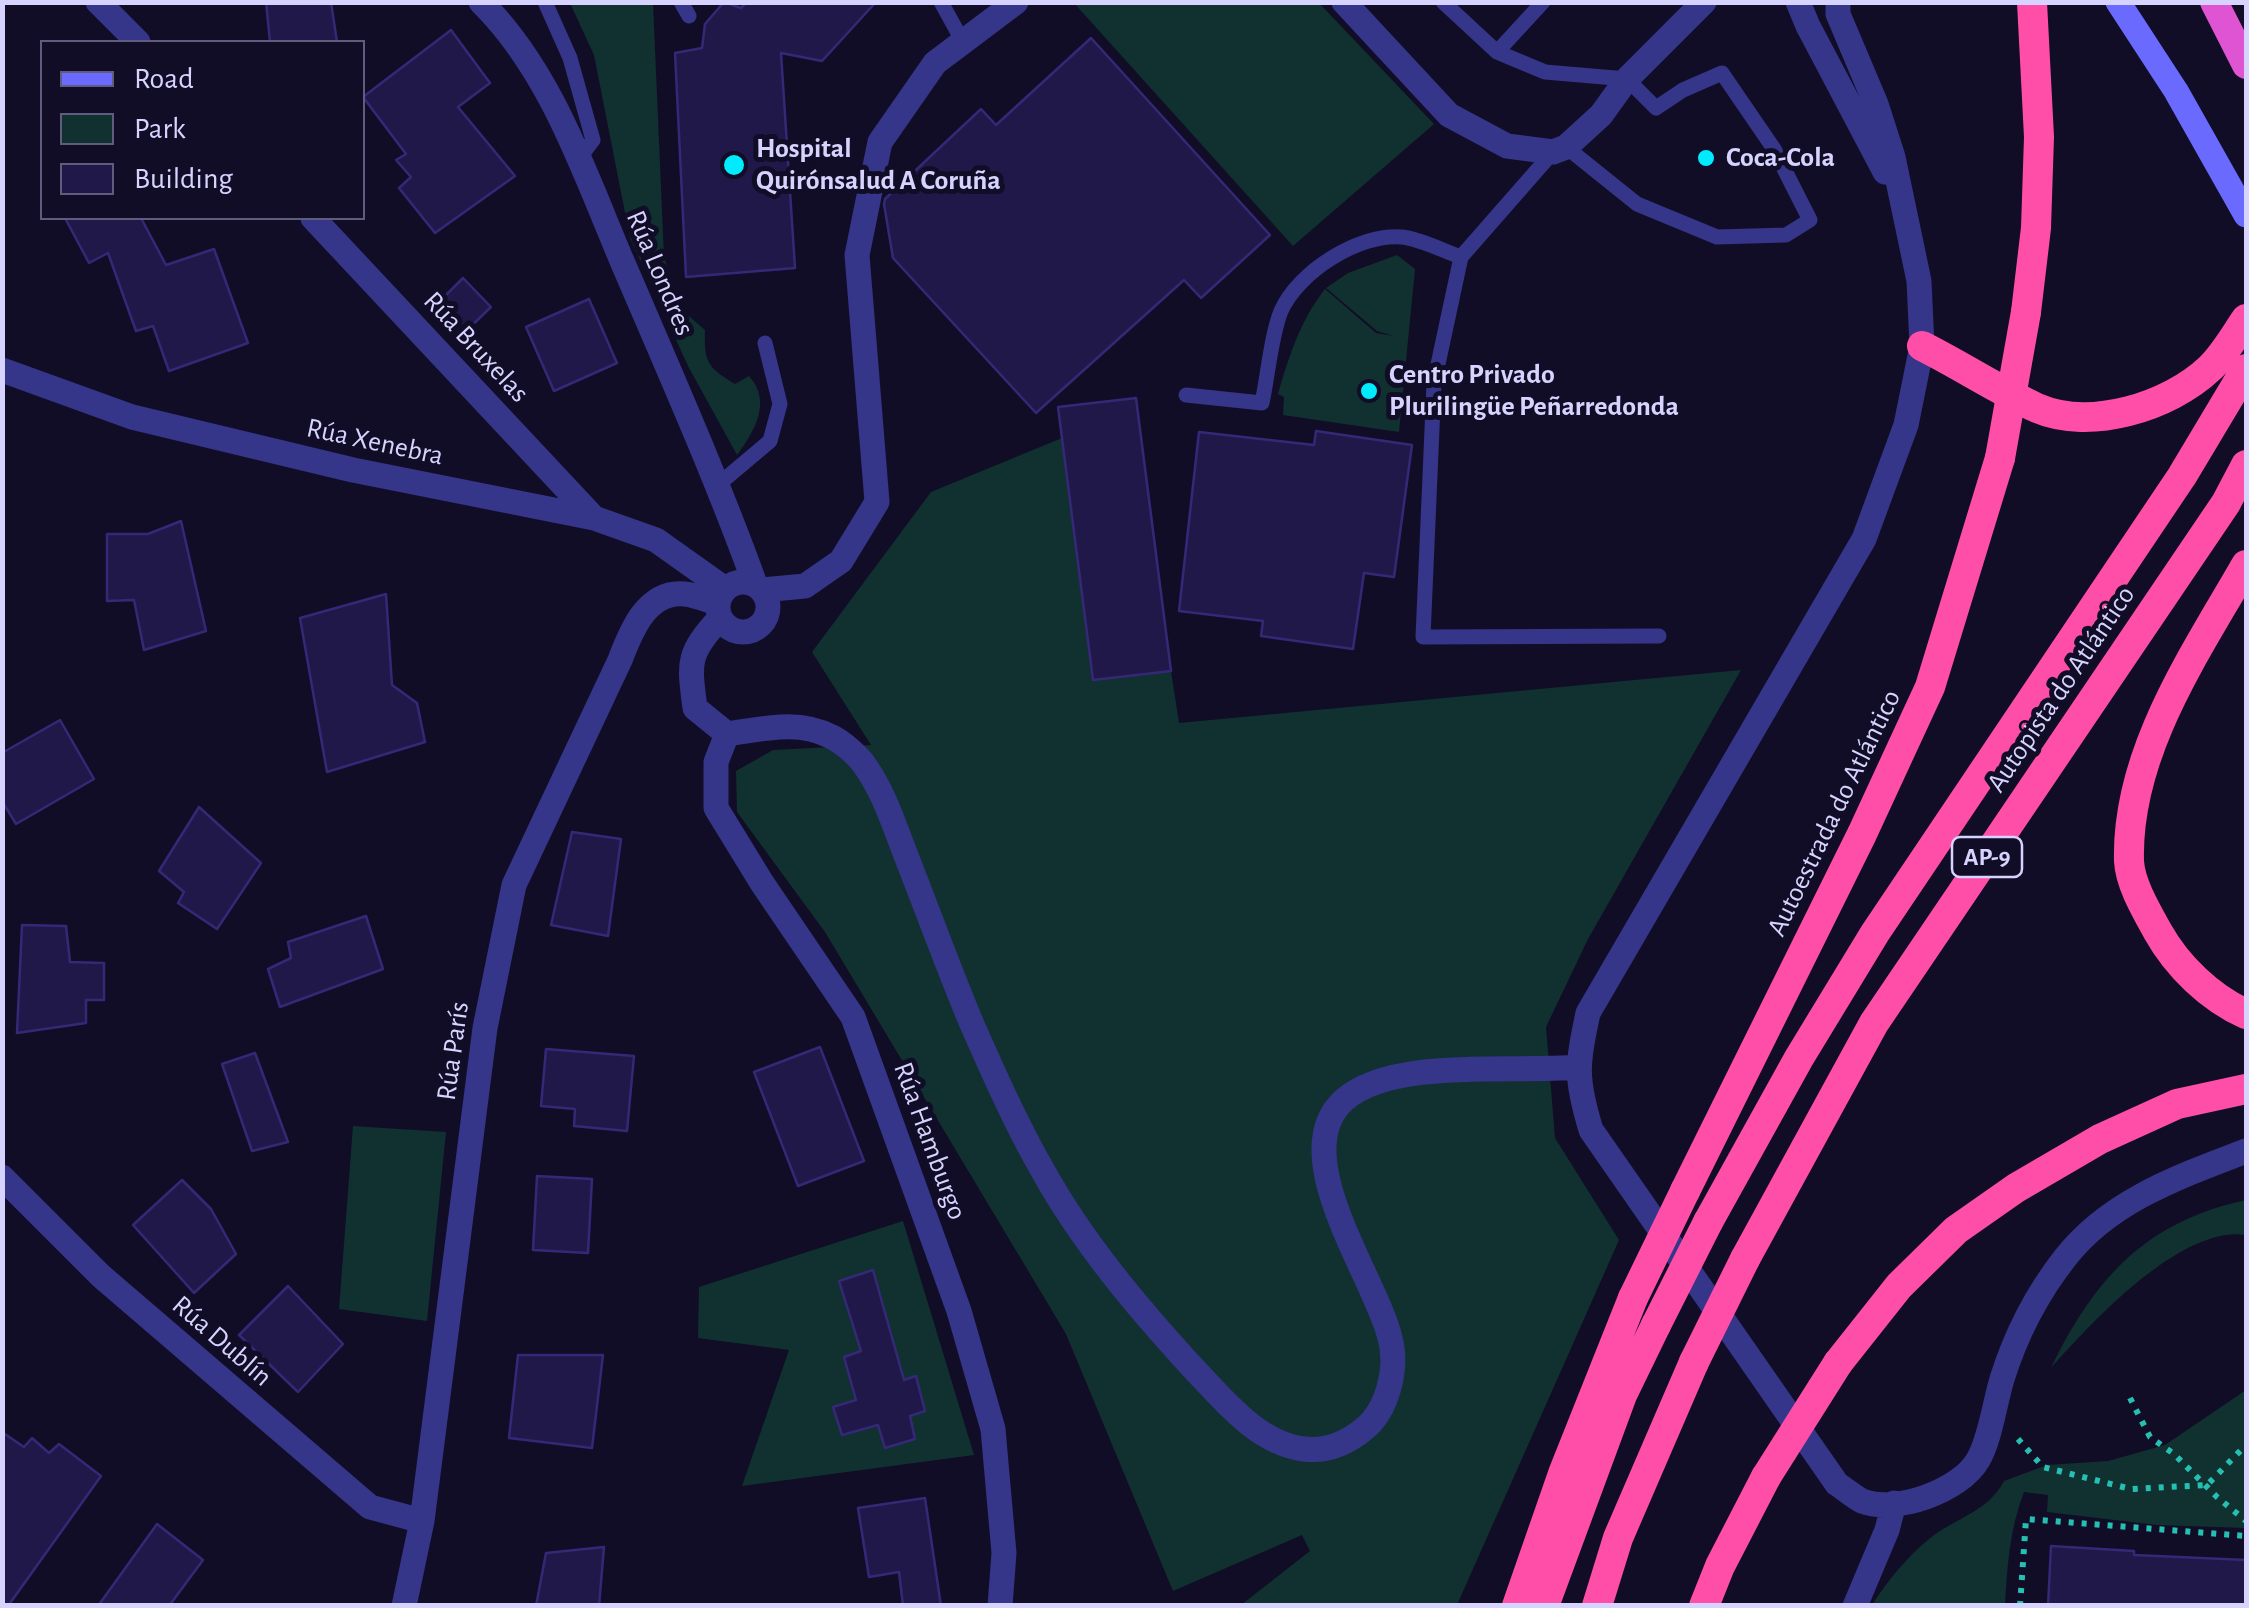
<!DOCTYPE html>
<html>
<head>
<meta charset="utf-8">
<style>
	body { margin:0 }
	#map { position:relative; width:2249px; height:1608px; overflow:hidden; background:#110d26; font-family:"Alegreya Sans",sans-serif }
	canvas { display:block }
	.frame { position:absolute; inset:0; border:5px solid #d6d3ff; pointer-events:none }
	.legend { position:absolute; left:40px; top:40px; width:325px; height:180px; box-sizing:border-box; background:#110d26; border:2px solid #605c7d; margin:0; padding:12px 18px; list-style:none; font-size:30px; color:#d6d3ff }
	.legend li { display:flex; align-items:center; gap:20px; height:50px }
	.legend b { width:50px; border:2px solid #605c7d }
</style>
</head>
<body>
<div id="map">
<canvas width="2249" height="1608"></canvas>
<div class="frame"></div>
<ul class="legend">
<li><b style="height:12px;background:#6a6aff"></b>Road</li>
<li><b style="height:28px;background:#10312f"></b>Park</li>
<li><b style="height:28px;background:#201849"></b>Building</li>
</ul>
</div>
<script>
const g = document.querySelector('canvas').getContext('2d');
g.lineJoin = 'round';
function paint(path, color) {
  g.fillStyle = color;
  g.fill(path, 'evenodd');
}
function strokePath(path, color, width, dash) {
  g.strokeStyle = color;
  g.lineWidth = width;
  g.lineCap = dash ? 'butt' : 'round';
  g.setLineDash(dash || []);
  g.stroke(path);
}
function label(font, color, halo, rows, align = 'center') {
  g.font = font + ' "Alegreya Sans",sans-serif';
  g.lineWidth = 10;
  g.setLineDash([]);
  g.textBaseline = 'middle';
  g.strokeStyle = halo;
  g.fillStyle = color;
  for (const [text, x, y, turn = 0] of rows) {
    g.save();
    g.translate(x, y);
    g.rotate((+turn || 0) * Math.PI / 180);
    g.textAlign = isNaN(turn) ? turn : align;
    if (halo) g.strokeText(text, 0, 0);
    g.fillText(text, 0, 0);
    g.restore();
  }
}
paint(new Path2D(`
	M 570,3 L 653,3 L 664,257 L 683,311 L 705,330 C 704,362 707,367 735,384 L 749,376 C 772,401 755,431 737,455 L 688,366 L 630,238 L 594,55 Z
	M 1074,3 L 1319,3 L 1434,124 L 1293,246 Z
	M 1397,255 L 1415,269 L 1399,432 L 1283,415 L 1284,397 L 1278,394 C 1289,356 1300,321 1325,289 L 1376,333 L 1394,336 L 1377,331 L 1326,288 L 1348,273 Z
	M 1062,438 L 1093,680 L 1171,671 L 1179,723 L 1741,670 L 1588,939 L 1546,1027 L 1555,1138 L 1619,1240 L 1457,1605 L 1241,1605 L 1310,1551 L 1302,1535 L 1173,1591 L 1066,1334 L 825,932 L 737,812 L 736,771 L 773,750 L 871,745 L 812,652 L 931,492 Z
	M 353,1126 L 446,1132 L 427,1321 L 339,1309 Z
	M 2246,1200 L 2246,1235 C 2181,1225 2091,1323 2051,1368 C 2095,1278 2145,1222 2246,1200 Z
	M 903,1221 L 974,1455 L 742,1486 L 789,1350 L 698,1338 L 699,1287 Z
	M 2246,1390 L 2246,1528 L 2157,1525 L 2047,1512 L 2048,1495 L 2024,1492 C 2010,1528 2007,1567 2005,1605 L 1872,1605 C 1888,1580 1906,1558 1929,1539 C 1956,1517 1987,1513 2004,1481 L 2047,1465 L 2108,1461 L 2165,1445 Z`), '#10312f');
const building = new Path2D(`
	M 266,2 L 331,2 L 337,42 L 270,42 Z
	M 724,2 L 741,8 L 747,2 L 876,2 L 822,61 L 781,53 L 795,268 L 686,277 L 675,53 L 702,48 L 705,24 Z
	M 451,30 L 490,83 L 458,107 L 515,176 L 435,233 L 399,188 L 411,177 L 396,160 L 406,154 L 363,97 Z
	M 1091,38 L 1270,235 L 1201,298 L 1184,280 L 1036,413 L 893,258 L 884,204 L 885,199 L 981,109 L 996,125 Z
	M 65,218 L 141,218 L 166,265 L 214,249 L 248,343 L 169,371 L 153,326 L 136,331 L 108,253 L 89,263 Z
	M 463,278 L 491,307 L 463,334 L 435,306 Z
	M 589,299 L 617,363 L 554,391 L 526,327 Z
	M 1136,398 L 1171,671 L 1093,680 L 1058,407 Z
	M 1316,431 L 1412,445 L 1394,577 L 1364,573 L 1353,649 L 1261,636 L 1263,621 L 1179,611 L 1199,432 L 1314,445 Z
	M 181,521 L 206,631 L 144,650 L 134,600 L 107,601 L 107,534 L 148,534 Z
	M 386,594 L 392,685 L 417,703 L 425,742 L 327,772 L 300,618 Z
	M 60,720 L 94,779 L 16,824 L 2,801 L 2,753 Z
	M 199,807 L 261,863 L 217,929 L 178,903 L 184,892 L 159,871 Z
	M 572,832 L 621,839 L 608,936 L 551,925 Z
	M 366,916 L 383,969 L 280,1007 L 268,969 L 291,958 L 288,942 Z
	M 22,925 L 66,926 L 70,962 L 104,963 L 104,1000 L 86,1000 L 86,1023 L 17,1033 Z
	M 820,1047 L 864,1161 L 798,1186 L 754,1072 Z
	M 546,1049 L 634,1056 L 627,1131 L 574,1126 L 575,1109 L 541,1106 Z
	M 255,1053 L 288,1142 L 252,1151 L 222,1064 Z
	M 537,1176 L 592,1179 L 588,1253 L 533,1250 Z
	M 182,1180 L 211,1209 L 236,1254 L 194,1293 L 133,1225 Z
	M 873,1270 L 904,1380 L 916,1376 L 925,1411 L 910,1416 L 915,1439 L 885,1448 L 878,1425 L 842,1435 L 833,1407 L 856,1400 L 844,1357 L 861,1351 L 839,1281 Z
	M 288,1286 L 343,1344 L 298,1392 L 239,1335 Z
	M 518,1355 L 603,1355 L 592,1448 L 509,1438 Z
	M 2,1432 L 24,1447 L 32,1438 L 49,1453 L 59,1444 L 101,1476 L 8,1606 L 2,1606 Z
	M 925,1498 L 941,1606 L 903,1606 L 899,1572 L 869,1577 L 858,1508 Z
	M 157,1524 L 203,1560 L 169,1606 L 98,1606 Z
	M 2051,1546 L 2134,1551 L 2134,1555 L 2246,1560 L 2246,1606 L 2048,1606 Z
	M 604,1547 L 599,1606 L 536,1606 L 546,1553 Z`);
paint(building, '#201849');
strokePath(building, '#352877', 2.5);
strokePath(new Path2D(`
	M 2130,1398 L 2150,1437 L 2174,1454 L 2217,1497 L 2246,1521
	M 2018,1439 L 2043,1467 L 2131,1489 L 2207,1485 L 2246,1445
	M 2020,1606 L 2026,1519 L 2246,1536`), '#25c0b3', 6, [5, 8]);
strokePath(new Path2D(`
	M 545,2 L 570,58 L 593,140 L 578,160
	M 681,2 L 689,16
	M 941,2 L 963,42
	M 1443,2 L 1497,52
	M 1543,2 L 1497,52 L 1545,72 L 1627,79 L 1656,108 L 1683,90 L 1722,73 L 1774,149 L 1810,220 L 1786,235 L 1717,237 L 1637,204 L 1566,147
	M 1553,152 L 1461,257 L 1434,383 L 1423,637 L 1659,636
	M 1186,395 L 1262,403 C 1268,375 1271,336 1281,311 C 1298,272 1359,233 1402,237 C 1421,239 1443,251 1461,257
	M 719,484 L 770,441 L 780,404 L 765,343`), '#353589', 15);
strokePath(new Path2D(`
	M 98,2 L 138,42
	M 481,2 C 551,71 584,172 622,261 C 668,368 715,474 755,584
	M 1344,2 L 1449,115 L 1507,146 L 1553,152 L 1566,147 L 1601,115 L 1627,79 L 1704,2
	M 1798,2 L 1808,26 L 1885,172
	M 1838,2 L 1838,14 L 1876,104 L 1893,157 L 1919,281 L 1922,346 L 1906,425 L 1864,539 L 1588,1013 C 1577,1066 1575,1077 1591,1130 L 1837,1484 C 1845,1489 1854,1497 1862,1501 C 1896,1514 1960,1491 1978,1460 C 1990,1440 1995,1402 2002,1379 C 2016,1334 2036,1295 2065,1258 C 2110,1200 2181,1176 2246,1151
	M 313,218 L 594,518
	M 2,370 L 132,417 L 353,470 L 594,518 L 656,540 L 725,589
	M718 607a25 25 0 1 1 50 0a25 25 0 1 1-50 0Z
	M 762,590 L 805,586 L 841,561 L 877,502 L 857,255 L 880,142 L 935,63 L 1016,2
	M 720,618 C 687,654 689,662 695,708 L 727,734 C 763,729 798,719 832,737 C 842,742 856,754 863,763 C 883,790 893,822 905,853 C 927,909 948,967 971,1022 C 993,1072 1016,1124 1043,1171 C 1083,1243 1138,1308 1193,1368 C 1224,1400 1257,1443 1304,1449 C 1328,1452 1347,1443 1364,1429 C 1388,1410 1398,1367 1390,1338 C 1376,1278 1284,1154 1344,1100 C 1392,1057 1514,1073 1577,1067
	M 727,734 L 716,762 L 716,808 L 762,883 L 853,1017 L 959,1311 L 993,1429 L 1004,1553 L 1000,1606
	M 2,1177 L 101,1276 L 370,1507 L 422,1521
	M 404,1606 L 422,1521 L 485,1028 L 514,885 L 620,660 C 631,631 647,590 685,594 C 695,595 707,600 717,603
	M 1855,1606 L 1887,1530 L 1894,1503`), '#353589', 25);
strokePath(new Path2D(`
	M 2118,2 L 2176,91 L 2246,215`), '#6a6aff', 25);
strokePath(new Path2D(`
	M 2214,2 L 2246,65`), '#de54d3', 28);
strokePath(new Path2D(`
	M 2026,312 L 2036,228 L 2039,137 L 2032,2
	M 1922,346 C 1960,365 1998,390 2037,408 C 2090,431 2169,407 2210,368 C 2224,355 2235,335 2246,319
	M 2246,565 C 2195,654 2126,753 2129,861 C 2130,884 2147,912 2158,932 C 2177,966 2210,998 2246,1014
	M 1685,1191 L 1862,834 L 1930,687 L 2000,458
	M 1708,1222 L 1799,1058 L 1875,933 L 2182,476 L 2246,369
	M 1745,1259 L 1874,1023 L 2226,503 L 2246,465
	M 1838,1363 L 1899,1286 L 1956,1230 L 2016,1188 L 2100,1139 L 2177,1104 L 2246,1089
	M 1517,1606 L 1564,1471 L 1633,1298
	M 1544,1606 L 1622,1395 L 1656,1325
	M 1597,1606 L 1618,1538 L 1694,1362
	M 1704,1606 L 1720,1566 L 1766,1477`), '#ff4ea7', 30);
strokePath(new Path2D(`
	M 2000,458 L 2026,312
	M 1633,1298 L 1685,1191
	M 1656,1325 L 1708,1222
	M 1694,1362 L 1745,1259
	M 1766,1477 L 1838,1363`), '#ff4ea7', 30);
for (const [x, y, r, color] of [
	[1706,158,10,"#00ebfe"],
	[734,165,12,"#00ebfe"],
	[1369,391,10,"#00ebfe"]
]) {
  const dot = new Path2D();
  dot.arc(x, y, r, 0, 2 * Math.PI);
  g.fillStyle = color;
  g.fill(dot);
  strokePath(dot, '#110d26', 4);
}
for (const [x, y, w] of [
	[1987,857,70]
]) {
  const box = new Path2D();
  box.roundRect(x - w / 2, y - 20, w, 40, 8);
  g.fillStyle = '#110d26';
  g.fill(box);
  strokePath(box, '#d6d3ff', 2.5);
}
label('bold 25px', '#d6d3ff', null, [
	["AP-9",1987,857]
]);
label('bold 28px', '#d6d3ff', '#110d26', [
	["Hospital",756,149],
	["Quirónsalud A Coruña",756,181],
	["Coca-Cola",1726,158],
	["Centro Privado",1389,375],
	["Plurilingüe Peñarredonda",1389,407]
], 'left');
label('28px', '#d6d3ff', '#110d26', [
	["Rúa Londres",660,273,67],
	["Rúa Bruxelas",476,347,47],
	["Rúa Xenebra",375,442,12],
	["Autopista do Atlántico",2061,689,-56],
	["Autoestrada do Atlántico",1834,813,-64],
	["Rúa París",453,1051,-82],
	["Rúa Hamburgo",930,1141,70],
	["Rúa Dublín",222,1341,41]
]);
</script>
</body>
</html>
